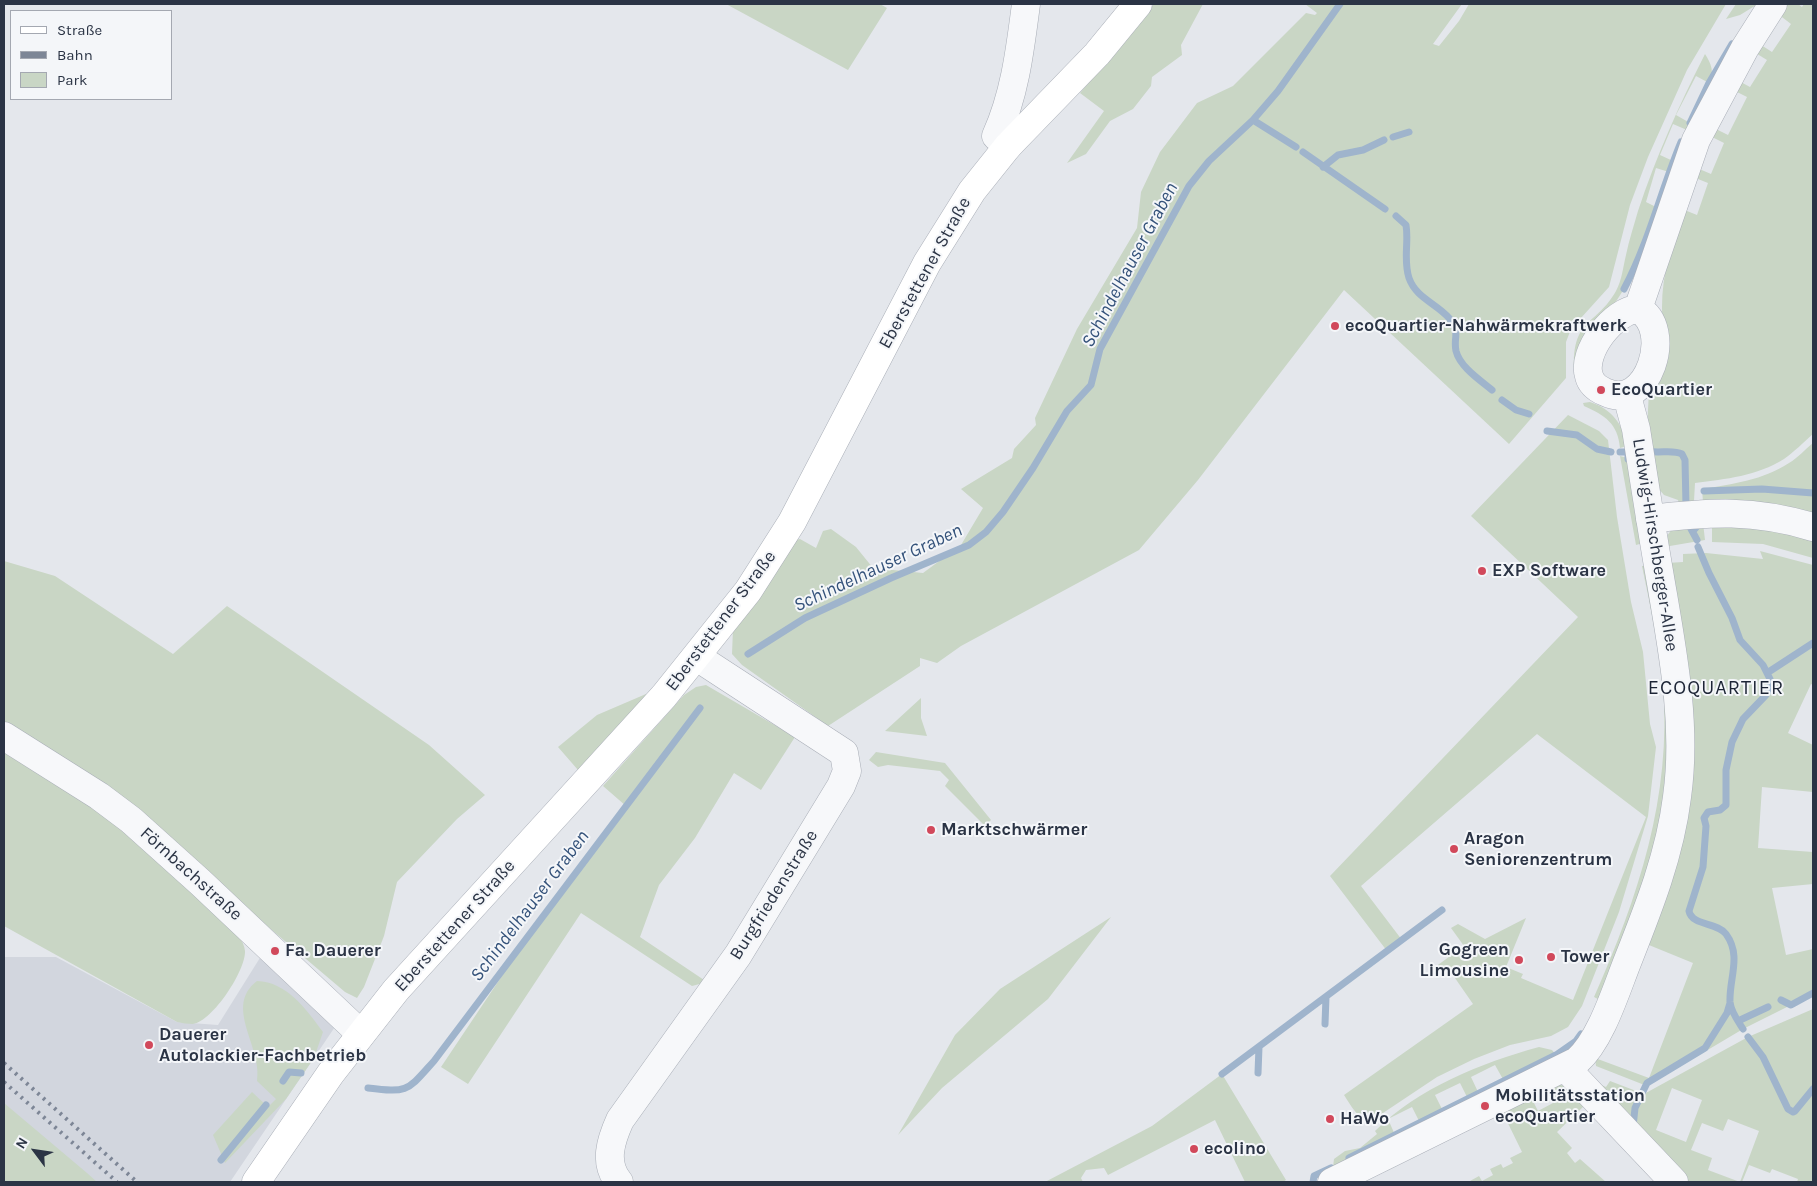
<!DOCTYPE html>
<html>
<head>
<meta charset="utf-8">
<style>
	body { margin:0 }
	#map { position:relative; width:1817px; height:1186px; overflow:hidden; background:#e4e7ec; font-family:Karla,sans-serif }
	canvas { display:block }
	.frame { position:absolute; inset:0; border:5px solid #2b3445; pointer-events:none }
	.legend { position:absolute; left:10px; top:10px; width:162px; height:90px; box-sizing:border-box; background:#f4f6f9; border:1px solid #a4a8b1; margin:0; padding:6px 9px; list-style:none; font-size:15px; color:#2b3445 }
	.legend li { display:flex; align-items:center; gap:10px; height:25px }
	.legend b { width:25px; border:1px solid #a4a8b1 }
	.north { position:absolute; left:10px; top:1126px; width:50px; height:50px; -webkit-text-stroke:4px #f4f6f9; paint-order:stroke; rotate:301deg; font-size:14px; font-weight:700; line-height:20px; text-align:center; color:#2b3445 }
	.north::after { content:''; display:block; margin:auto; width:18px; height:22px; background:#2b3445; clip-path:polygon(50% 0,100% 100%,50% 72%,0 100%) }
</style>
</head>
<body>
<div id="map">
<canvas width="1817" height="1186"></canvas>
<div class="frame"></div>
<ul class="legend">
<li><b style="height:6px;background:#fff"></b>Straße</li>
<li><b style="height:6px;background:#7d8696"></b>Bahn</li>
<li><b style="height:14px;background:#c9d6c5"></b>Park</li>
</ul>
<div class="north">N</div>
</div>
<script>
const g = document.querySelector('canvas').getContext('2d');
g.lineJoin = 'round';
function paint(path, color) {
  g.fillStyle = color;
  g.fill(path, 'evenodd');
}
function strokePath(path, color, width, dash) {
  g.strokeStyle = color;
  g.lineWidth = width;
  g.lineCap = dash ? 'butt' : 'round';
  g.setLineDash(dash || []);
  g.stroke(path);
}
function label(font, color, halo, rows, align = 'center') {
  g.font = font + ' Karla,sans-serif';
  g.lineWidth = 4;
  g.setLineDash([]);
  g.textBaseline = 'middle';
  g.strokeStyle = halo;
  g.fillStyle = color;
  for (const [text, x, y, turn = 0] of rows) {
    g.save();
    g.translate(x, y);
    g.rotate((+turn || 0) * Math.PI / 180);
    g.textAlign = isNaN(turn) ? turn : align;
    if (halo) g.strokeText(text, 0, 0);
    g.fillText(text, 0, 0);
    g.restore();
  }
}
paint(new Path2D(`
	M 268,945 L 343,1015 L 230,1182 L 4,1182 L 4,957 L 56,957 L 177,1022 L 218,1025 Z`), '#d2d6de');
paint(new Path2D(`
	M 726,4 L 880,4 L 887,8 L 848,70 Z
	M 1154,4 L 1203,4 L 1181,45 L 1182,55 L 1152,77 L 1151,86 L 1133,109 L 1110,121 L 1086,154 L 1067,163 L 1104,111 L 1080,93 Z
	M 1305,4 L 1462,4 L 1433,44 L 1439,46 L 1459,21 L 1469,4 L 1726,4 L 1687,70 L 1648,157 L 1630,205 L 1609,287 L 1571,329 L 1566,342 L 1566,378 L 1509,444 L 1344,290 L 1198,480 L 1139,550 L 961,646 L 937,663 L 920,658 L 920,666 L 828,726 L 742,665 L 732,654 L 733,629 L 795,540 L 800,539 L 816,548 L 823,531 L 831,529 L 856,547 L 873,568 L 923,573 L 961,545 L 983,508 L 961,489 L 1012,458 L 1014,449 L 1036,425 L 1035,418 L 1077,329 L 1137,228 L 1141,192 L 1160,152 L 1197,103 L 1233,86 L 1306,13 L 1315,15 L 1317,13 Z
	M 1736,4 L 1758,4 L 1740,15 L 1726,19 Z
	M 1785,4 L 1798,4 L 1802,7 L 1804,4 L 1813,4 L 1813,434 C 1804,442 1794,452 1784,459 C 1757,476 1726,479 1695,483 L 1694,501 L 1680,507 L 1678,500 L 1664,495 L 1658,488 L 1647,430 L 1649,390 C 1656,387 1661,380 1663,373 C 1669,353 1662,328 1662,307 C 1662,274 1672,241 1682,209 L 1697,215 L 1708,183 L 1693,177 L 1697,168 L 1711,174 L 1724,143 L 1710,136 L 1714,128 L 1728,135 L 1747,97 L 1733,90 L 1737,80 L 1750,87 L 1767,60 L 1754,52 L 1758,43 L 1772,52 L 1791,24 L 1778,14 Z
	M 1705,54 C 1711,63 1715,73 1709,83 L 1696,76 L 1676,115 L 1690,123 L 1687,130 L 1673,124 L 1660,155 L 1673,161 L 1669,172 L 1656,168 L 1646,202 L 1658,208 L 1624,289 L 1574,367 C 1573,318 1596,326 1616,291 C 1622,280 1623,267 1626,255 C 1629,240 1634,225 1638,211 C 1656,157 1679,105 1705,54 Z
	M 1590,402 C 1612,409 1623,424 1627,446 L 1620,448 C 1618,424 1605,415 1584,406 L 1583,403 Z
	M 1568,415 L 1599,431 L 1608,440 L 1617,517 L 1631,602 L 1643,652 L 1650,724 L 1656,747 L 1648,816 L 1619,912 L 1582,1006 L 1568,1027 L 1551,1036 L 1510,1045 L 1474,1059 L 1437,1077 L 1371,1121 C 1356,1117 1352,1107 1344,1095 L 1473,1004 L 1448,968 L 1435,977 L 1431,970 L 1464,946 L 1451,928 L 1458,924 L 1485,939 L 1526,918 L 1506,967 L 1523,974 L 1521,978 L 1573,1000 L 1646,817 L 1537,734 L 1361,886 L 1402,940 L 1387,951 L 1330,876 L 1578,617 L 1471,516 Z
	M 1813,443 L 1813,519 L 1703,502 L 1702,489 C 1733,484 1763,480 1789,463 C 1798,458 1805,449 1813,443 Z
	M 1620,456 L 1628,458 L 1643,543 L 1636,545 Z
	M 1712,520 L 1813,539 L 1813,558 L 1763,544 L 1712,542 Z
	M 1703,523 L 1705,540 L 1664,547 L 1664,540 L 1672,529 Z
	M 1760,551 L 1813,565 L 1813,685 L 1811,684 L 1788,733 L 1813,745 L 1813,792 L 1762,787 L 1758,848 L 1813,852 L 1813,884 L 1772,888 L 1786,955 L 1813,949 L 1813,994 L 1743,1029 L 1647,1086 L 1596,1066 L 1595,1058 L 1649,1078 L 1693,963 L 1644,943 L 1670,872 L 1667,563 L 1683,562 L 1683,554 L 1706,553 L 1763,559 Z
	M 4,561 L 55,576 L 173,654 L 227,606 L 429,745 L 485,795 L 457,819 L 397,882 L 384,936 L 364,987 L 357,998 L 345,992 L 260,920 L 144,816 L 68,760 L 4,722 Z
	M 1642,566 L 1647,566 L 1660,628 L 1671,753 L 1656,849 L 1600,1000 L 1594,997 C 1638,898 1672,796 1663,686 C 1659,646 1650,605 1642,566 Z
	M 706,685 L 795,737 L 761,790 L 734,773 L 695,838 L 659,885 L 640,937 L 707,982 L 692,986 L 581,913 L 468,1084 L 441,1067 L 540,919 L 626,806 L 603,786 L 684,695 L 696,687 Z
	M 646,694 L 648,697 L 581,769 L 578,770 L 558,747 L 597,715 Z
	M 921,698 L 921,718 L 927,736 L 885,731 Z
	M 4,750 L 110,817 L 229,924 C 235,932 244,940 245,951 C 246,970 213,1021 193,1024 C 188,1024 182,1023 177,1022 L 4,926 Z
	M 876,752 L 945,763 L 991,820 L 985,826 L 945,786 L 949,780 L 940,771 L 888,765 L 878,767 L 869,760 Z
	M 1111,917 L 1048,999 L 942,1088 L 898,1135 L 955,1035 L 1000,989 Z
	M 257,981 C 287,982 306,1009 323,1032 L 314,1058 L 286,1099 L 225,1163 L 213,1135 L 252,1092 L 268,1107 L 276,1099 L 257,1081 C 263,1047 223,1007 257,981 Z
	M 1813,1009 L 1813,1182 L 1797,1182 L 1798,1179 L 1772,1169 L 1770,1173 L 1749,1165 L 1742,1182 L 1688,1182 L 1590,1080 L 1606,1087 L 1610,1081 L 1644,1094 L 1748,1037 ZM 1672,1088 L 1702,1100 L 1686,1142 L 1656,1130 ZM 1728,1119 L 1759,1131 L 1740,1182 L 1708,1170 L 1712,1158 L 1691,1150 L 1702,1123 L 1723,1131 Z
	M 1539,1047 L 1552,1050 L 1556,1055 L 1504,1081 L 1495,1065 L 1471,1077 L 1479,1094 L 1468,1099 L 1460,1083 L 1435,1095 L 1443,1111 L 1420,1123 L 1412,1107 L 1388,1119 L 1395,1135 L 1333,1167 L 1334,1159 L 1345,1151 L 1360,1148 L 1377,1134 L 1375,1131 C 1418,1088 1481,1063 1539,1047 Z
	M 1222,1074 L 1286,1180 L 1283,1182 L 1245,1182 L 1215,1120 L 1108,1175 L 1104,1168 L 1086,1170 L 1081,1178 L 1083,1182 L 1045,1182 L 1152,1126 Z
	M 1560,1083 L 1584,1106 L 1557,1132 L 1572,1148 L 1567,1153 L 1575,1163 L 1580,1159 L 1606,1182 L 1471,1182 L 1470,1181 L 1479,1176 L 1482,1181 L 1493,1175 L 1490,1169 L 1501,1164 L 1503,1168 L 1513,1163 L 1510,1158 L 1522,1152 L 1500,1107 L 1529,1093 L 1538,1111 L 1553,1103 L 1545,1085 Z
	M 4,1103 L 87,1173 L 97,1182 L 4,1182 Z`), '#c9d6c5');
strokePath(new Path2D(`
	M 1253,120 L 1296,147
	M 1690,123 L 1709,83 L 1732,44
	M 1393,137 L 1409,132
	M 1303,152 L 1385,209
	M 1323,167 L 1338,155 L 1363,150 L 1384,140
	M 1396,216 L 1406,225 C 1409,242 1403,260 1409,278 C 1416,298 1436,303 1449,318 C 1461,333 1453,337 1456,351 C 1460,367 1480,380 1492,390
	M 1624,289 C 1649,242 1661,190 1681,142
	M 1502,400 L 1516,410 L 1529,414
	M 1547,431 L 1577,435 L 1597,449 L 1611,452
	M 1648,451 C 1659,454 1672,449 1682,454 L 1685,460 L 1686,506
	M 1620,452 L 1628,452 L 1628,459
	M 1704,491 L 1762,489 L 1813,493
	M 1690,527 L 1697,540
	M 1693,531 L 1701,522
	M 1698,547 L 1709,573 L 1732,618 L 1740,640 L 1763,665 L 1770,679 L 1771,687 L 1766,695 L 1743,719 L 1732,742 L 1726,770 L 1726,805 L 1720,810 L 1708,812 L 1704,818 L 1706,826 L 1703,867 L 1689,911 C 1692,926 1717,922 1726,934 C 1742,956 1729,978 1730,1002 C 1731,1012 1738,1021 1743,1029
	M 748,654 L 805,618 L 891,578 L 969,545 L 986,532 L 1003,512 L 1033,468 L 1067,411 L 1091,385 L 1100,349 L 1189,186 L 1209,161 L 1253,120 L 1278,91 L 1340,4
	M 1767,673 L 1813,643
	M 1781,1000 L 1791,1005 L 1813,993
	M 1738,1021 L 1768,1007
	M 1325,1024 L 1326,997
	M 1748,1037 L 1763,1057 L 1788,1109 L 1793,1112 L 1795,1111 L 1813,1089
	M 1258,1073 L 1259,1047
	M 1222,1074 L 1442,910
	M 283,1081 L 289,1072 L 301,1073
	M 368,1088 C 409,1093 407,1091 434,1061 L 700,708
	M 1633,1127 L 1635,1108 L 1647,1083 L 1705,1048 L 1727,1013 L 1730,1003
	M 1349,1158 L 1556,1055 L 1576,1041 L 1581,1034
	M 221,1160 L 266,1105
	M 1313,1182 L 1314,1176 L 1331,1168`), '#9fb4cc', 7);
const minor = new Path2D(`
	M 1008,146 L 996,136 C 1015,94 1020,50 1026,4
	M 1638,309 L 1696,140 L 1745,48 L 1773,4
	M 1638,309 C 1675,328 1648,413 1605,392 C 1598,389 1591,384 1589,376 C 1581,352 1614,310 1638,309 Z
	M 1650,519 C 1711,512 1753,509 1813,527
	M 1565,1067 L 1674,1182
	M 619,1182 C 603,1163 611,1140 620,1120 L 738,955 L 841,786 L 847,771 L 844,753 L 697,657
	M 1332,1182 L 1577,1061 C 1601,1040 1616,990 1628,960 C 1649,907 1670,854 1677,797 C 1687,726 1673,653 1661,583 C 1652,532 1644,480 1636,429 L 1627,396`);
const tertiary = new Path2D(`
	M 4,736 L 99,796 L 131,820 L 200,882 L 361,1034`);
const secondary = new Path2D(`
	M 256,1182 L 331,1073 L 396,990 L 664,696 L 748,591 L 792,522 L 927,263 L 972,191 L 1008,146 L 1097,54 L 1138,4`);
strokePath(minor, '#a9aeb7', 29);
strokePath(tertiary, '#a9aeb7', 29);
strokePath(secondary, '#a9aeb7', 29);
strokePath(minor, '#f7f8fa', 28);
strokePath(tertiary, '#f7f8fa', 28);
strokePath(secondary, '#fff', 28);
strokePath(new Path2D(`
	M 4,1063 L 137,1182
	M 4,1082 L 117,1182`), '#7d8696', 4, [2.5, 5]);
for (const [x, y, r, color] of [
	[1335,326,5,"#d1495b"],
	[1601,390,5,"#d1495b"],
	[1482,571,5,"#d1495b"],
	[931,830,5,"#d1495b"],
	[1454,849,5,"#d1495b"],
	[275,951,5,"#d1495b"],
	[1551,957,5,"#d1495b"],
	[1519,960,5,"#d1495b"],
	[149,1045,5,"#d1495b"],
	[1485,1106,5,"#d1495b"],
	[1330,1119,5,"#d1495b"],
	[1194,1149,5,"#d1495b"]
]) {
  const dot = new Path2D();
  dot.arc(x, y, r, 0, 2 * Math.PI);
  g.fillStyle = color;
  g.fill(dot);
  strokePath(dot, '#f4f6f9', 2);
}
label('18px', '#2b3445', '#f4f6f9', [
	["Eberstettener Straße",925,273,-61],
	["Ludwig-Hirschberger-Allee",1655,545,81],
	["Eberstettener Straße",721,621,-53],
	["Förnbachstraße",191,874,42],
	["Burgfriedenstraße",774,895,-58],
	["Eberstettener Straße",455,926,-48]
]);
label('bold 18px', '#2b3445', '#f4f6f9', [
	["ecoQuartier-Nahwärmekraftwerk",1345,326],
	["EcoQuartier",1611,390],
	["EXP Software",1492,571],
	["Marktschwärmer",941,830],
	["Aragon",1464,839],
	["Seniorenzentrum",1464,860],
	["Gogreen",1509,950,"right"],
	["Limousine",1509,971,"right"],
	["Fa. Dauerer",285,951],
	["Tower",1561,957],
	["Dauerer",159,1035],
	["Autolackier-Fachbetrieb",159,1056],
	["Mobilitätsstation",1495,1096],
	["ecoQuartier",1495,1117],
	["HaWo",1340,1119],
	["ecolino",1204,1149]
], 'left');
label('italic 19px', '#34527a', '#f4f6f9', [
	["Schindelhauser Graben",1130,265,-62],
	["Schindelhauser Graben",878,568,-25],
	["Schindelhauser Graben",530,906,-53]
]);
g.letterSpacing = '1px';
label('20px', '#1d2536', '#f4f6f9', [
	["ECOQUARTIER",1716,688]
]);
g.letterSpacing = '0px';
</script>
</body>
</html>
